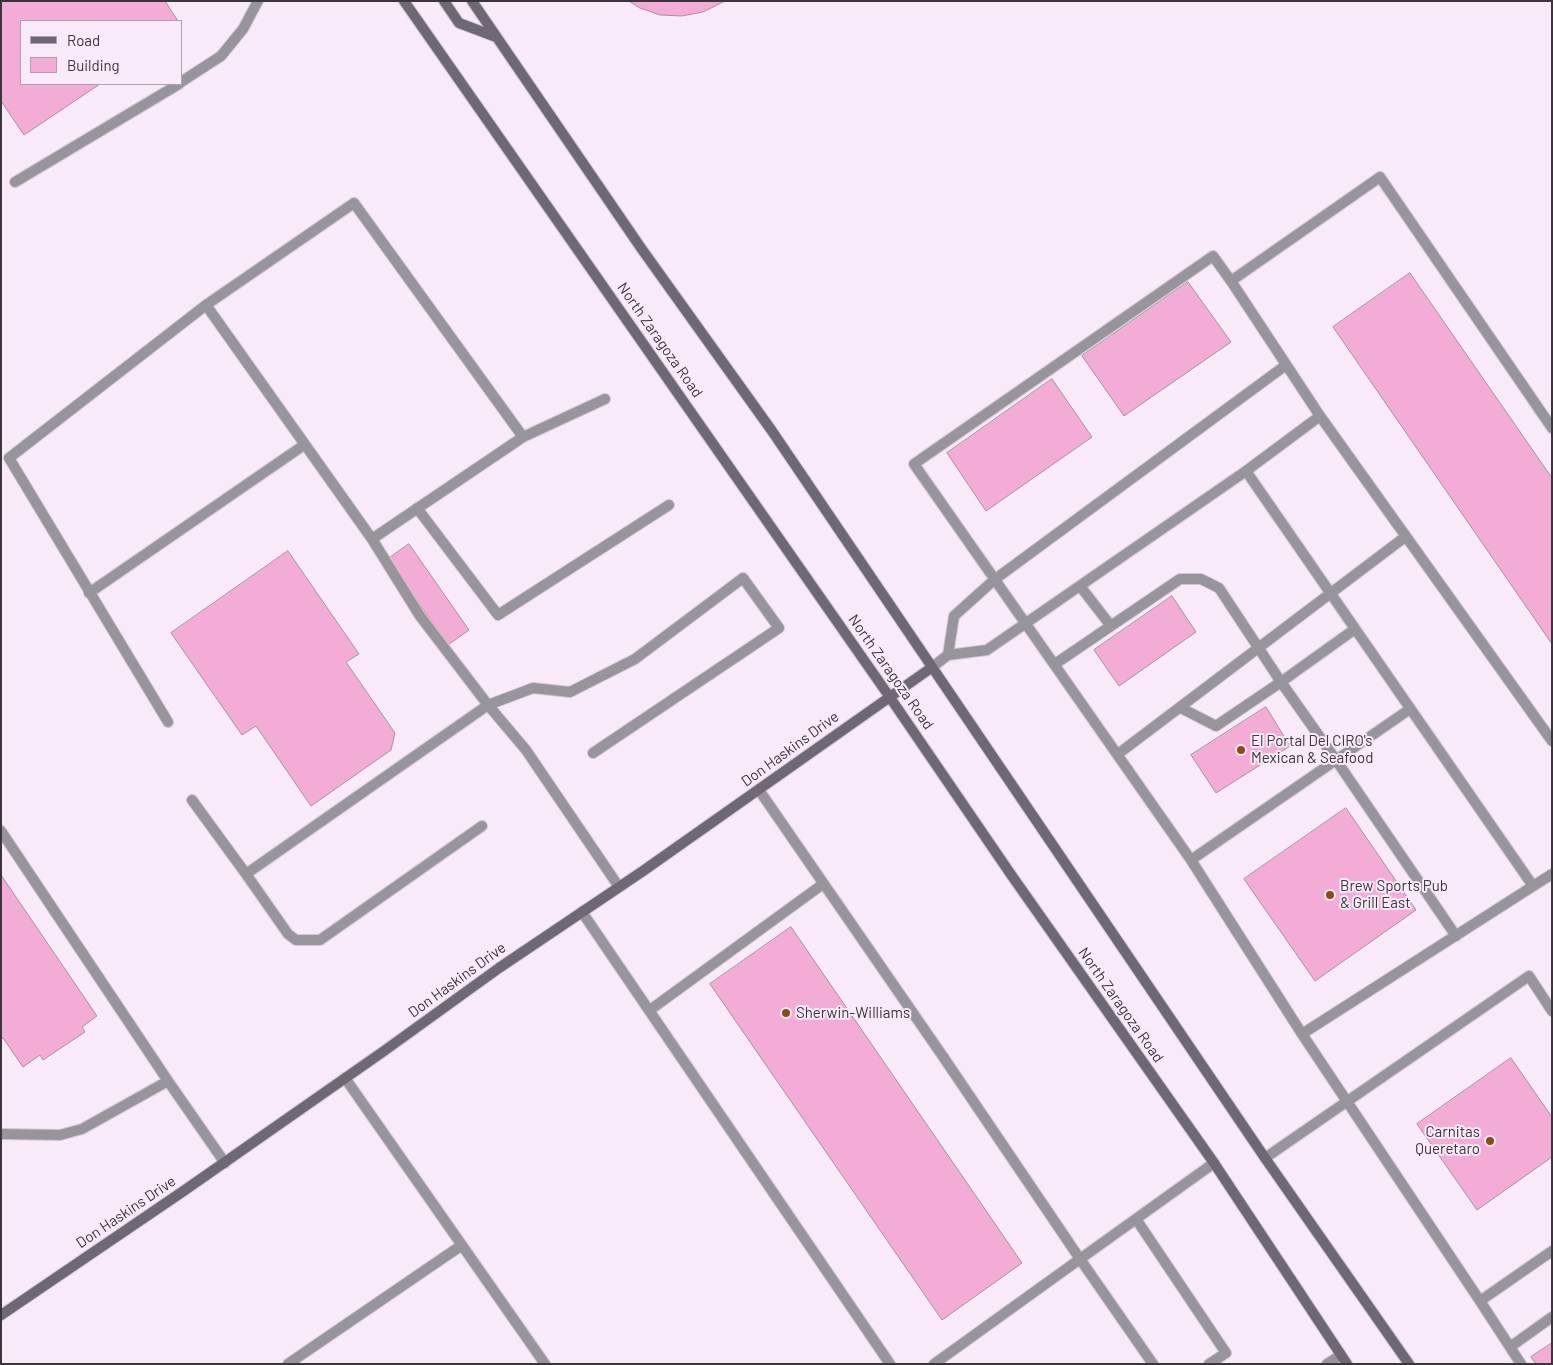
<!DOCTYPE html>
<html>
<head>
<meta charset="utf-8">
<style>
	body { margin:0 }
	#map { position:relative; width:1553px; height:1365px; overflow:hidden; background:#f8eaf9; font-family:Barlow,sans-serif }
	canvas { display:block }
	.frame { position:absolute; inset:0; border:2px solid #3b363c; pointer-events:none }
	.legend { position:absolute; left:20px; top:20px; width:162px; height:65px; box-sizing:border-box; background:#f8eaf9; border:1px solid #aca2ad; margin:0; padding:6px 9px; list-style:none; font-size:15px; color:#3b363c }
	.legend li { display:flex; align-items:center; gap:10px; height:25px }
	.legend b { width:25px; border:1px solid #aca2ad }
</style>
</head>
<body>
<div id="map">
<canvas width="1553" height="1365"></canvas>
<div class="frame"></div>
<ul class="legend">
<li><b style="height:6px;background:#6d6873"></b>Road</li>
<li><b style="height:14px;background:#f2acd6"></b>Building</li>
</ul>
</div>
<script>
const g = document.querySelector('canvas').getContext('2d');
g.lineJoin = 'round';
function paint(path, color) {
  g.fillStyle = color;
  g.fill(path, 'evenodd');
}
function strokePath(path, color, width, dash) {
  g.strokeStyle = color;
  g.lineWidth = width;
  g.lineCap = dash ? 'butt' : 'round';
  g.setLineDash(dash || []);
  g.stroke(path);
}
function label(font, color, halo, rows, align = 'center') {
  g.font = font + ' Barlow,sans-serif';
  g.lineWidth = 4;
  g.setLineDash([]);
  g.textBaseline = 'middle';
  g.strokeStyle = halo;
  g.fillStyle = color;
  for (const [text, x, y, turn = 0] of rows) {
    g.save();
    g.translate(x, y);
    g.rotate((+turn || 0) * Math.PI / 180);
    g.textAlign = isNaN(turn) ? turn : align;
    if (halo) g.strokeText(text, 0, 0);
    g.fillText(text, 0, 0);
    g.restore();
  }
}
const building = new Path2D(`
	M 1,1 L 165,1 L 178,21 L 21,21 L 21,84 L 100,84 L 24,135 L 1,101 Z
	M 629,1 L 725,1 L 703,12 L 682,16 L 660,15 L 640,8 Z
	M 1410,273 L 1552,478 L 1552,644 L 1333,327 Z
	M 1188,282 L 1231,342 L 1124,416 L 1082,356 Z
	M 1052,379 L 1092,437 L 986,511 L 947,453 Z
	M 409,544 L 469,630 L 448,645 L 388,559 Z
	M 288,551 L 359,654 L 346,662 L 395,733 L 391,750 L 311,806 L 256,726 L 242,735 L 171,633 Z
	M 1172,596 L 1196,632 L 1119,686 L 1094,650 Z
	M 1266,707 L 1290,746 L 1216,793 L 1191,755 Z
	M 1346,808 L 1416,910 L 1315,981 L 1244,879 Z
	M 1,875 L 97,1016 L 82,1027 L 85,1032 L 43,1060 L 40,1055 L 23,1067 L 3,1038 L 1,1039 Z
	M 791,927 L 1022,1263 L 942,1320 L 710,984 Z
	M 1511,1058 L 1552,1117 L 1552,1157 L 1477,1210 L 1417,1124 Z
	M 1552,1343 L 1552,1364 L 1536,1364 L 1531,1357 Z`);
paint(building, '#f2acd6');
strokePath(building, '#a3939c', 1);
const lane = new Path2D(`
	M 181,82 L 221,56 L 243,29 L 258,1
	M 15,182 L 179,84
	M 1231,281 L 1213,256 L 914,464 L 1191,860 L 1302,1034 L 1552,874
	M 206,305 L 354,203 L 523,437
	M 1552,428 L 1380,177 L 1231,281 L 1320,416 L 1552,741
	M 1246,471 L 1533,886
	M 417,508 L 498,615 L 669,505
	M 372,539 L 523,437 L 605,399
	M 1080,586 L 1111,626
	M 89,593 L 304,445
	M 948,655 L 954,616 L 994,580 L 1286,365
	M 1055,664 L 1180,579 L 1201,579 L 1219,588 L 1281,682 L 1355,629
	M 931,668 L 948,655 L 987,650 L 1246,471 L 1320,416
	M 1181,708 L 1216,726 L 1281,682 L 1336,760 L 1410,709
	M 168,722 L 9,458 L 206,305 L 372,539 L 420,616 L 488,705 L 533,688 L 570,692 L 635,659 L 743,578 L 779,628 L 593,753
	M 1118,754 L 1405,537
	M 759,790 L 944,1058 L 1080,1259 L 934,1364
	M 192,800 L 246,874
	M 482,826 L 320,940 L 296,940 L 288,934 L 246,874 L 488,705 L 526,750 L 619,887
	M 1,831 L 168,1081 L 82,1129 L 60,1135 L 1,1134
	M 1191,860 L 1336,760 L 1456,936
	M 582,912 L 890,1364
	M 650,1010 L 823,884
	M 1302,1034 L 1480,1301 L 1552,1251
	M 345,1078 L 545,1364
	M 168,1081 L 225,1163
	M 1265,1158 L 1529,976 L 1552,1011
	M 1136,1219 L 1226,1353 L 1209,1364
	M 1480,1301 L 1521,1364
	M 1510,1347 L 1552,1317
	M 288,1364 L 462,1245
	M 1153,1364 L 1080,1259 L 1214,1163
	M 1327,1364 L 1341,1355`);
const secondary = new Path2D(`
	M 404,1 L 889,696 L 1012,876 L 1214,1163 L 1347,1364
	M 444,1 L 459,23 L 496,37
	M 472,1 L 641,248 L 772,431 L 1265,1158 L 1409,1364
	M 1,1315 L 185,1190 L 384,1051 L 499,968 L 643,871 L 931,668`);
strokePath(lane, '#d2c6d3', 12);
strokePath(secondary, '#d2c6d3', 12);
strokePath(lane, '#97949b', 10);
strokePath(secondary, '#6d6873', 10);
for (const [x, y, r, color] of [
	[1241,750,5,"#8a4c11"],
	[1330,895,5,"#8a4c11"],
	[786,1013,5,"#8a4c11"],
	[1490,1141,5,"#8a4c11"]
]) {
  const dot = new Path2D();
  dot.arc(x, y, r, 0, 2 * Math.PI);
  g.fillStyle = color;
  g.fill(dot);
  strokePath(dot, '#f8eaf9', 2);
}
label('15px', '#3b363c', '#f8eaf9', [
	["North Zaragoza Road",660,340,55],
	["North Zaragoza Road",891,672,55],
	["Don Haskins Drive",790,749,-36],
	["Don Haskins Drive",457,980,-36],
	["North Zaragoza Road",1121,1005,55],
	["Don Haskins Drive",126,1212,-34]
]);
label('15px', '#3b363c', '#f8eaf9', [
	["El Portal Del CIRO's",1251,741],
	["Mexican & Seafood",1251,758],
	["Brew Sports Pub",1340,886],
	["& Grill East",1340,903],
	["Sherwin-Williams",796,1013],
	["Carnitas",1480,1132,"right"],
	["Queretaro",1480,1149,"right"]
], 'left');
</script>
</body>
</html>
